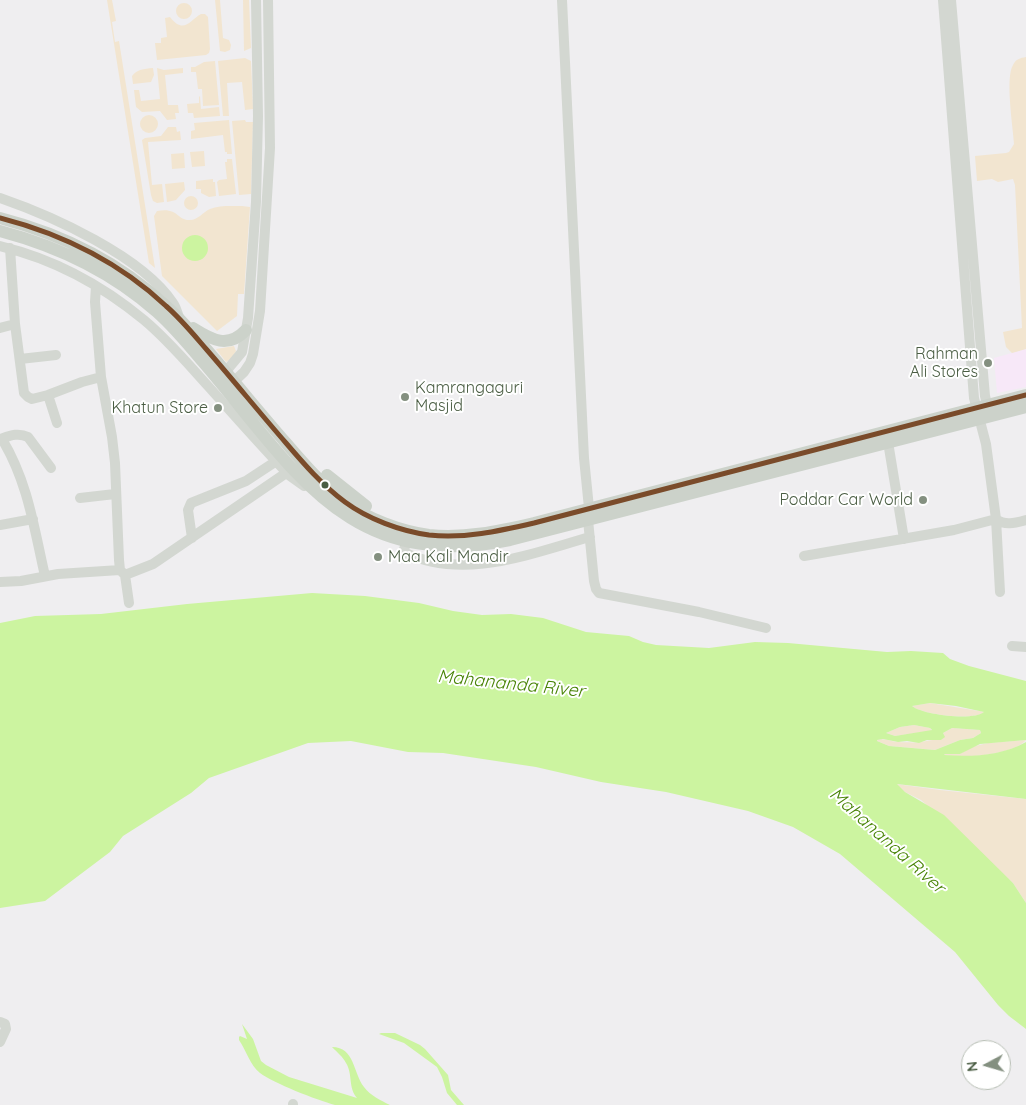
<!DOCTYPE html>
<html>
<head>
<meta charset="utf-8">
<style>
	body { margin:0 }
	#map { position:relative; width:1026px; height:1105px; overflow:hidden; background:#efeef0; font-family:Quicksand,sans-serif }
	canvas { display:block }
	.north { position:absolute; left:961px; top:1040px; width:50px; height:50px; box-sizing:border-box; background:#fff; border:1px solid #b7beb4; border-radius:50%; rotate:264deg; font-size:14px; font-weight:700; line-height:20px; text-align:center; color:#4a5d43 }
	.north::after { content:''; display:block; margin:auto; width:18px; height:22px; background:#849080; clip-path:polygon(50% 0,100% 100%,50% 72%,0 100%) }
</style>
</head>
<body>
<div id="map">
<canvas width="1026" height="1105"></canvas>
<div class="north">N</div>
</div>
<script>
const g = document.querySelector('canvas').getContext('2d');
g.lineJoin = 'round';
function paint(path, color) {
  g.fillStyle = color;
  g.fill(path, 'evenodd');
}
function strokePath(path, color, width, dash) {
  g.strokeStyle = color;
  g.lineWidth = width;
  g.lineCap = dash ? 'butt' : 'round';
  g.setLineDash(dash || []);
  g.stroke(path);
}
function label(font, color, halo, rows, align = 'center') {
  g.font = font + ' Quicksand,sans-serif';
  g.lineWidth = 4;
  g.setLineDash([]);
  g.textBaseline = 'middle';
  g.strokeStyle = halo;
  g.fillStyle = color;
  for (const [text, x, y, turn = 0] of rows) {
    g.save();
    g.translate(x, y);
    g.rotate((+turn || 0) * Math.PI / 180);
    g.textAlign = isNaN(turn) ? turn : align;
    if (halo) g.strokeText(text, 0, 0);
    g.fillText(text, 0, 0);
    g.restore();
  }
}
paint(new Path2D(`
	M 1026,349 L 1026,387 L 997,393 L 994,358 Z`), '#f7e8f8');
paint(new Path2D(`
	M 107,0 L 112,0 L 116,21 L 112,22 L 115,42 L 119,41 L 155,268 L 149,263 Z
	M 215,0 L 220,0 L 223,38 L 229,40 L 231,45 L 230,50 L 225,52 L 220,51 Z
	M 243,0 L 249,0 L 251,48 L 244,51 Z
	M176 11a8 8 0 1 1 16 0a8 8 0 1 1-16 0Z
	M 201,14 L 205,14 L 208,17 L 210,49 L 209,53 L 206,55 L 157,60 L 155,43 L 161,43 L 161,38 L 167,37 L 165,18 L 170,17 C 184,35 190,20 201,14 Z
	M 1026,57 L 1026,349 L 1012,353 L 1006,347 L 1003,332 L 1022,328 L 1015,185 L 1013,179 L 998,182 L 992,179 L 977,181 L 975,156 L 1006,153 L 1009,152 L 1014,144 C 1013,128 1005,77 1013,65 C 1016,59 1020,58 1026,57 Z
	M 245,58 L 251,61 L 253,109 L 245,110 L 242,82 L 227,83 L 229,116 L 223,116 L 218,61 Z
	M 215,61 L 219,105 L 203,106 L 202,89 L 198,89 L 196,72 L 191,72 L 191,67 L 195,67 L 204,62 Z
	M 153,68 L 154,75 L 151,82 L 133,84 L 132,76 C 137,69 144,69 153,68 Z
	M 157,68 L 164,70 L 183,68 L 183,73 L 165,75 L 168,105 L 178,105 L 179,113 L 175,113 L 176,119 L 167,120 L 160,111 L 142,112 L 136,107 L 134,90 L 139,90 L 141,101 L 160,99 Z
	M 200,96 L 201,109 L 219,107 L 220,116 L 194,118 L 193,113 L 188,113 L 187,104 L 199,103 L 199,97 Z
	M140 124a9 9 0 1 1 18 0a9 9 0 1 1-18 0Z
	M 229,120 L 232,154 L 227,154 L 227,152 L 225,152 L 223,135 L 191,139 L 191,131 L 195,130 L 194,123 Z
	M 245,120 L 246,122 L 253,122 L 251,194 L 239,195 L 232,121 Z
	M 168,127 L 176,127 L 177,132 L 180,131 L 181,140 L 148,142 L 152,185 L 162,184 L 164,202 L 157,203 L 153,201 L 151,195 L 142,140 L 145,138 L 161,136 Z
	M 204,151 L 205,166 L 192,167 L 190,152 Z
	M 184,153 L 185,168 L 172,169 L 171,154 Z
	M 227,159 L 232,159 L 236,194 L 219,196 L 217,182 L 219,180 L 227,179 L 225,162 L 227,162 Z
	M 213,179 L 213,182 L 215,182 L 216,196 L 209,197 L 201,193 L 201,189 L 196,189 L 196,181 Z
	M 184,182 L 185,190 L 176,200 L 167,202 L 165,184 Z
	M184 203a7 7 0 1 1 14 0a7 7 0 1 1-14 0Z
	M 242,206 L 250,207 L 244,294 L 238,294 L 237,316 L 217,331 L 162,276 L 154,216 L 157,211 C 179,207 177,221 190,220 C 198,220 203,212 210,209 C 219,205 232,206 242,206 Z
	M 234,346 L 236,351 L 231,359 L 226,362 L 216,349 Z
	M 930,703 L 985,712 C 974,721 923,715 912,706 Z
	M 914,725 L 930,728 L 932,731 L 895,736 L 886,733 L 900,727 Z
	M 952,728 L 980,730 L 981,733 L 973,738 L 960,740 L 935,750 L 889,746 L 877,741 L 877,740 C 884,738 889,741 897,742 C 900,742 919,743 921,742 C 928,741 933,739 941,740 L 944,736 L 943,733 Z
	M 1026,740 C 1014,755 962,759 944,755 L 945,754 L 960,754 L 971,747 L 988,743 Z
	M 896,784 L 940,790 L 1026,799 L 1026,903 L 1013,883 L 981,854 L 921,800 L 905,792 Z`), '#f2e5d0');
paint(new Path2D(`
	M182 248a13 13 0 1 1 26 0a13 13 0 1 1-26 0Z
	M 312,593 L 365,596 L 419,603 L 453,611 L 482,615 L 511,614 L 543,618 L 586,632 L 629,636 L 643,642 L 656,645 L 709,648 L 755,642 L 788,643 L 887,652 L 911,651 L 943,653 L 950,659 L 969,666 L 1026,681 L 1026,740 L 980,744 L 960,754 L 945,754 L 944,755 C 971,757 1001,756 1026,742 L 1026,799 L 897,784 L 905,792 L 944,815 L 1013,883 L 1026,903 L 1026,1029 L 1009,1016 L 998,1005 L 955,952 L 840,854 L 793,827 L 748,811 L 666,792 L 601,782 L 536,767 L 443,753 L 408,752 L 351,741 L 308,743 L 209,778 L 191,793 L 123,836 L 110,852 L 45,901 L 0,908 L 0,623 L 35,616 L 101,614 L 187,604 ZM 930,703 L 956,706 L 984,712 C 974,721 923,715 912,706 ZM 914,725 L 930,728 L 932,730 L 895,736 L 886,733 L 900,727 ZM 952,728 L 980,730 L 981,733 L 973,738 L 960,740 L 935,750 L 889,746 L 877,741 L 877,740 L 883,739 L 898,742 L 907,741 L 919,743 L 927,740 L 941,740 L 945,737 L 943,733 Z
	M 242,1024 L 253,1039 L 261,1061 L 266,1065 L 289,1077 L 357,1098 C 348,1088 353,1074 346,1063 C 343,1057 337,1052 332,1047 C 355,1047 353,1073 364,1087 C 371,1096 380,1100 390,1105 C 375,1105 349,1105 335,1105 C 317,1100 273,1083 260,1073 C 250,1065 246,1050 239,1040 L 239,1037 L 240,1036 L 247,1039 Z
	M 381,1033 L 395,1033 L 420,1045 L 425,1049 L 448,1075 L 451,1090 L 464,1105 L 457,1105 L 447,1093 L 442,1077 L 437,1067 L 404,1043 L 379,1034 Z`), '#ccf4a0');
strokePath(new Path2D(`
	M 562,0 L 584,458 L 589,508
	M 943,0 L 974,398 L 986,444 L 996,519 C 1005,526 1015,523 1026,520
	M 951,0 L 985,396 L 989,412
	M 0,198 C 52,216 142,256 173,303 C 176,307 177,312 179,317
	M 0,246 C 54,259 102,285 144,320 C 168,340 188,364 208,386 C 235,416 262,447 290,476 L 304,486
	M 10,248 L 15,324 L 24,393 L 28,397 L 32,399 L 48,395 L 82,382 L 101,377
	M 96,286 L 95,302 L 101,377 L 112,437 L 115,463 L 119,560 L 120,570 L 125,575 L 129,603
	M 0,328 L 15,324
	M 20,359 L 56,355
	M 222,376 L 242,352 L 248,318 L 256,202 L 258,116 L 256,0
	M 228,387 L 244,372 L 250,363 L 253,354 L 260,311 L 270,148 L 268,0
	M 48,395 L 57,423
	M 0,439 C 9,436 18,432 28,437 L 51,468
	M 2,439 C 28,482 34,528 45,576
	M 888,442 L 904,539
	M 80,498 L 115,494
	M 588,520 L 594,581 L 596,589 L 599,593 L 699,612 L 766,628
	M 0,525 L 33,519
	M 192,538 L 188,510 L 191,503 L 246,481 L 281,458
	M 407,541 L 403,552 C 464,581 529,554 590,537
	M 804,556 L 954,530 L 996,519 L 1000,592
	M 125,575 L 153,564 L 292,469
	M 0,582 L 21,581 L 58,574 L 120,570
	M 1012,646 L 1026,647
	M 0,1022 L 5,1024 L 6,1029 L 0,1042
	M 293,1105 L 293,1104`), '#d3d7d1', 10);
strokePath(new Path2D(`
	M 0,218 C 62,234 119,262 166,306 C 181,319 194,335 207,350 C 234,381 259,412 286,443 C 304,464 322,485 345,502 C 368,519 400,531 429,535 C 464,539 499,531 534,523 L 1026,395
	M 0,231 C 57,246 113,273 157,312 C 174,327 188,344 203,362 C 295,469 347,573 510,540 L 1026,407
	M 193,328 C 212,340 228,349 246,330
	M 327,475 L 366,506`), '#ccd2ca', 12);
strokePath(new Path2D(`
	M 0,218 C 62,234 119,262 166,306 C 181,319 194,335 207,350 C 234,381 259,412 286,443 C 304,464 322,485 345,502 C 368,519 400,531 429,535 C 464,539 499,531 534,523 L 1026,395`), '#7a4b2a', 5);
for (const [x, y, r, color] of [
	[988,363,5,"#849080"],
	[405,397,5,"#849080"],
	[218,408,5,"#849080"],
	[325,485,4.5,"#4a5d43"],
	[923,500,5,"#849080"],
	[378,557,5,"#849080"]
]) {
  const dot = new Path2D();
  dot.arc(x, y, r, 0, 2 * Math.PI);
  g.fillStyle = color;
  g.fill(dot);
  strokePath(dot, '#fff', 2);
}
label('16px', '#4a5d43', '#fff', [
	["Rahman",978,354],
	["Ali Stores",978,372],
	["Kamrangaguri",415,388,"left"],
	["Masjid",415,406,"left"],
	["Khatun Store",208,408],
	["Poddar Car World",913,500],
	["Maa Kali Mandir",388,557,"left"]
], 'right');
label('italic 18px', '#478305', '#fff', [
	["Mahananda River",511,684,6],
	["Mahananda River",887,841,42]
]);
</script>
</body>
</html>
